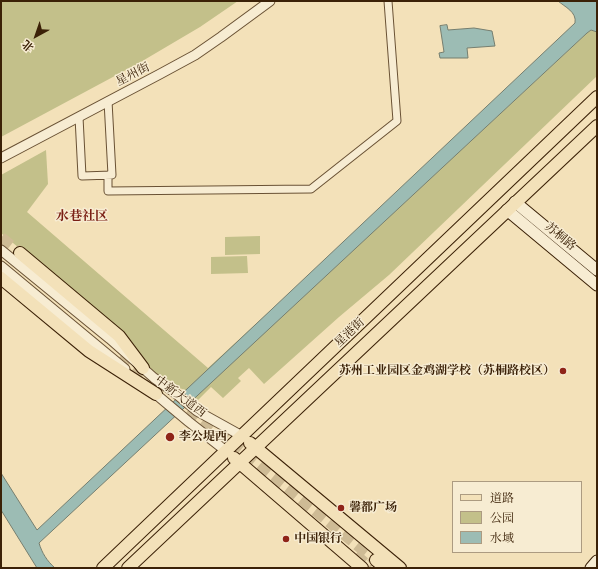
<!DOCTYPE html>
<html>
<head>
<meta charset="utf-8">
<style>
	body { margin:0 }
	#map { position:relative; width:598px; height:569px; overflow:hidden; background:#f3e1b9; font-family:"Libre Bodoni","Noto Serif SC",serif }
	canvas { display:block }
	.frame { position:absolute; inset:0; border:2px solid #3b2107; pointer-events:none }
	.legend { position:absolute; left:452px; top:481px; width:130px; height:72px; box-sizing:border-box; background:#f7ecd2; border:1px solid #ac9b81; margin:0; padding:5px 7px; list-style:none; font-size:12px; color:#3b2107 }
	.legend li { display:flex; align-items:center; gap:8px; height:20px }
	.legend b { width:20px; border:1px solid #ac9b81 }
	.north { position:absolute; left:16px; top:16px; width:40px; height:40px; -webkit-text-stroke:3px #f7ecd2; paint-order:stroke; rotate:220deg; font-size:11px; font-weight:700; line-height:16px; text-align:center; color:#3b2107 }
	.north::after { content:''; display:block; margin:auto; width:14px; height:18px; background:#3b2107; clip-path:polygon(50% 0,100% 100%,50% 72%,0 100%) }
</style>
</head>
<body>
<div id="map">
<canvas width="598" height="569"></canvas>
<div class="frame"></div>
<ul class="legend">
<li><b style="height:5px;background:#f3e1b9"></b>道路</li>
<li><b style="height:11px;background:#c3c08a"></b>公园</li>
<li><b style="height:11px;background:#9cbcb4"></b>水域</li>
</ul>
<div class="north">北</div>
</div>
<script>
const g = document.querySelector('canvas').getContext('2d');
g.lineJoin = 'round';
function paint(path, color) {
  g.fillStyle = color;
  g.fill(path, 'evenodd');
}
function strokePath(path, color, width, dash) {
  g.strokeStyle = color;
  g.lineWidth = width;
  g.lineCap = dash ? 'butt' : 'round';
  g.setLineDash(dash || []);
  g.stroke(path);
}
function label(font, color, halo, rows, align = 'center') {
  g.font = font + ' "Libre Bodoni","Noto Serif SC",serif';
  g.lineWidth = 3;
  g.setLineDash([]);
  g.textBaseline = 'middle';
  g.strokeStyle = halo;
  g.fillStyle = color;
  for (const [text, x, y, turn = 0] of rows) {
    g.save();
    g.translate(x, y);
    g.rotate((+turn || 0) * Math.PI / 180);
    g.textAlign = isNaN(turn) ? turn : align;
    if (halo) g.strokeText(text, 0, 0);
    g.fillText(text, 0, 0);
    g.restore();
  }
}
paint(new Path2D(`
	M 1,1 L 238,1 L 200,27 L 139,63 L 1,137 Z
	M 591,30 L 597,32 L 597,76 L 389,275 L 339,317 L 264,384 L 249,368 L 238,378 L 241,381 L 223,398 L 211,387 L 198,400 L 185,390 L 168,384 L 159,379 L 148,367 L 132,342 L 1,233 L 1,175 L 46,150 L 48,184 L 27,212 L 208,368 L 272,309 L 281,317 L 587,33 Z
	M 260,236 L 260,254 L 225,255 L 225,237 Z
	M 247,256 L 248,273 L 211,274 L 211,257 Z`), '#c3c08a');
const water = new Path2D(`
	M 558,1 L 597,1 L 597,32 L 591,30 L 587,33 L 39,543 C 42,553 47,561 55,568 L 37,568 L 1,510 L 1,473 L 37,530 L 272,309 L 575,23 C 577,12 565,7 558,1 Z
	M 447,25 L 448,30 L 474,28 L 492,31 L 495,46 L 467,48 L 468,58 L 440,58 L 439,53 L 444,52 L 440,26 Z`);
paint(water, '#9cbcb4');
strokePath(water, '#757e6f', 1);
strokePath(new Path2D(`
	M 1,238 L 20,253
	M 118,359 L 150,385
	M 189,409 L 254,460 L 376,560
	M 355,555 L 370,568`), '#cebb95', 12, [12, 6]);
const minor = new Path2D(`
	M 79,117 L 82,176 L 112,175 L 108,101
	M 108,175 L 108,191 L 311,189 L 397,121 L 388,1`);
const tertiary = new Path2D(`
	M 1,158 L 160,74 L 195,55 L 221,37 L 270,1
	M 1,250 L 110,339 L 154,378 L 174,392 L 197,411 L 242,436
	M 1,266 L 125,369
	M 152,391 L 189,422 L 226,451`);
const secondary = new Path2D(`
	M 515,202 L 597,270
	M 507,210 L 597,285
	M 591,568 L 597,561`);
const primary = new Path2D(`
	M 20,253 L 119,336 L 143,368
	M 1,278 L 89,351 L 156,394
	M 250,443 L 400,568
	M 234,458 L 362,568
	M 376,560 L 386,568
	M 103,568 L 597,97
	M 128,568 L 597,126`);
strokePath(minor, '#695134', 9);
strokePath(tertiary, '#695134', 11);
strokePath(secondary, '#3b2107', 13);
strokePath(primary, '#3b2107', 14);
strokePath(minor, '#f7ecd2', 7);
strokePath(tertiary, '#f7ecd2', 9);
strokePath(secondary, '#f7ecd2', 11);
strokePath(primary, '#f3e1b9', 12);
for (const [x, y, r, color] of [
	[563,371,4,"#8f2418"],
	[170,437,5,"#8f2418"],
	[341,508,4,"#8f2418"],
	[286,539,4,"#8f2418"]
]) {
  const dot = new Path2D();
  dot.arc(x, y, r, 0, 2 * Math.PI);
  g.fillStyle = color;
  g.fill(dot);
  strokePath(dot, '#f7ecd2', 1.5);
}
label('12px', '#3b2107', '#f7ecd2', [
	["星州街",133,75,-27],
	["苏桐路",560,237,40],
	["星港街",350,333,-44],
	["中新大道西",180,397,37]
]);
label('bold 12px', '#3b2107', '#f7ecd2', [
	["苏州工业园区金鸡湖学校（苏桐路校区）",555,371,"right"],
	["李公堤西",179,437],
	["馨都广场",349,508],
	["中国银行",294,539]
], 'left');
label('bold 13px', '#7a1f14', '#f7ecd2', [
	["水巷社区",82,217]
]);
</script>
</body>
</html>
